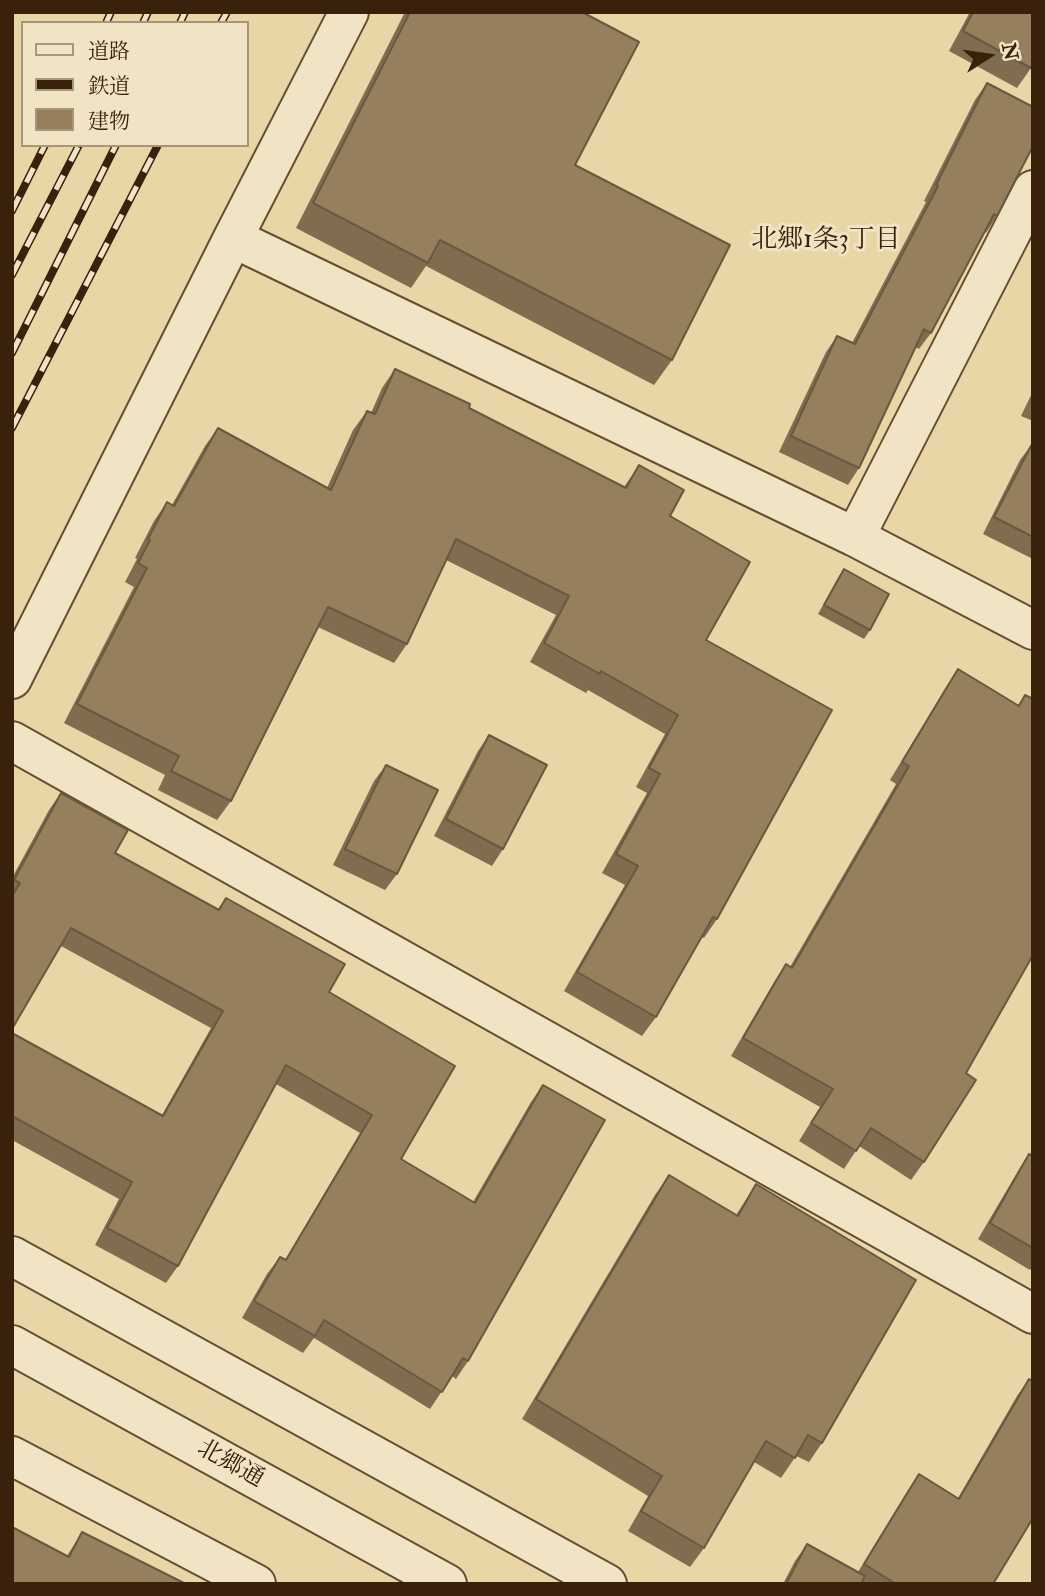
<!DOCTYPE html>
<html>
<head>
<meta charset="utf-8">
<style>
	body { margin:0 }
	#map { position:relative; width:1045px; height:1596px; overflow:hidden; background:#e9d6a6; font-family:"IM FELL Double Pica","Noto Serif JP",serif }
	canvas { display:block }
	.frame { position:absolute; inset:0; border:14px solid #3a210b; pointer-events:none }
	.legend { position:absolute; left:21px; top:21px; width:228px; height:126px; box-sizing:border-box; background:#f1e4c5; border:2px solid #a8967b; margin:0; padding:9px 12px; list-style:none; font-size:21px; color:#3a210b }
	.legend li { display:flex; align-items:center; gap:14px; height:35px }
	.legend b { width:35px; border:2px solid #a8967b }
	.north { position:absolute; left:954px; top:21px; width:70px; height:70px; -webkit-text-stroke:5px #f1e4c5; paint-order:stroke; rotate:78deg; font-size:19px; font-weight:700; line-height:28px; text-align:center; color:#3a210b }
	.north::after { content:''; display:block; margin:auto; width:24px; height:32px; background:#3a210b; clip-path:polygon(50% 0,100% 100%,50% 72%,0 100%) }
</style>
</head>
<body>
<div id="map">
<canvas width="1045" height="1596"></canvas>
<div class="frame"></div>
<ul class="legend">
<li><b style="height:9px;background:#f1e4c5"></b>道路</li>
<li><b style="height:9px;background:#3a210b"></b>鉄道</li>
<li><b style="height:19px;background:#957f5c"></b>建物</li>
</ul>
<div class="north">N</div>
</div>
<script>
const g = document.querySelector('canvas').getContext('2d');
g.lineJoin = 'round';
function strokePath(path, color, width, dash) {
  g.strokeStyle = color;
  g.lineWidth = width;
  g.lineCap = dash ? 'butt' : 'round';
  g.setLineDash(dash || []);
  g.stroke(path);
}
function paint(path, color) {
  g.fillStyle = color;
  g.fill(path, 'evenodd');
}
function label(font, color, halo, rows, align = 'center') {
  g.font = font + ' "IM FELL Double Pica","Noto Serif JP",serif';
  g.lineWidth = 6;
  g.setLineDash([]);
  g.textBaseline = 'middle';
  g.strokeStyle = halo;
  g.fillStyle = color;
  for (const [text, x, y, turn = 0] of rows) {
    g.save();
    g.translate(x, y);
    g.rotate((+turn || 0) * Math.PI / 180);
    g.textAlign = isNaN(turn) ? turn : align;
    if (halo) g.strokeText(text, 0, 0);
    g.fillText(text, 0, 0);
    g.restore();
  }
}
const minor = new Path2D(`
	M 233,238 L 855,537 L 1033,630
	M 855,537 L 1033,190
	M 12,679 L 233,238 L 349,12
	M 12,741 L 1033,1314
	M 12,1256 L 607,1584
	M 12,1456 L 256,1584`);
const tertiary = new Path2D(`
	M 12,1345 L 447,1584`);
strokePath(minor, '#664e32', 42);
strokePath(tertiary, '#664e32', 42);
strokePath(minor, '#f1e4c5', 38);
strokePath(tertiary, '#f1e4c5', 38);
const rail = new Path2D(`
	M 106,23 L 111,12
	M 143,23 L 148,12
	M 180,23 L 185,12
	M 221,23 L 227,12
	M 12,211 L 45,145
	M 12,275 L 79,145
	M 12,353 L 116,145
	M 12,428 L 158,145`);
strokePath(rail, '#3a210b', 8);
strokePath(rail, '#f1e4c5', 5, [16]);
paint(new Path2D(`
	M 405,12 L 582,12 L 575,165 L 672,360 L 654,385 L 426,266 L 411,288 L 296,228 Z
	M 970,12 L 1033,12 L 1031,68 L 1017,88 L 949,51 Z
	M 987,83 L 997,216 L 986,233 L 985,232 L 931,333 L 919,349 L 915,347 L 859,468 L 848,485 L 779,452 L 826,352 L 837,336 L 852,343 L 926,202 L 924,201 L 975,100 Z
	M 395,369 L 624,487 L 639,465 L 670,516 L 706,640 L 717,919 L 704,938 L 702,937 L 656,1017 L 642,1036 L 564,991 L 625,885 L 602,873 L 647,793 L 636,787 L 665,734 L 588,690 L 586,693 L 530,662 L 556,615 L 446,560 L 407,644 L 394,663 L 318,627 L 231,801 L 217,820 L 158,790 L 165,775 L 64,723 L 134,587 L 125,582 L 137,559 L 135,558 L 154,521 L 167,502 L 172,505 L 205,446 L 218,428 L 327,488 L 353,430 L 367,411 L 371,413 L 382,388 Z
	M 1033,391 L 1033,421 L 1021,416 Z
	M 1032,444 L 1033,445 L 1033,559 L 983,534 L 1020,460 Z
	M 844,569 L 870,630 L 864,639 L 818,614 L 838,578 Z
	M 958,669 L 1018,705 L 1025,695 L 1016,983 L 966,1073 L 924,1162 L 911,1180 L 859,1146 L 844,1169 L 799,1141 L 820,1107 L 731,1056 L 774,982 L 786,964 L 790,967 L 896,784 L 890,780 L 946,687 Z
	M 489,735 L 503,849 L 492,866 L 434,836 L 478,751 Z
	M 386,765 L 397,874 L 385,890 L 333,865 L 374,781 Z
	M 61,793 L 115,853 L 218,909 L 226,898 L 329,992 L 401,1159 L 473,1202 L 531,1102 L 543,1085 L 468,1361 L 456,1379 L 452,1376 L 430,1409 L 314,1338 L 303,1353 L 242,1318 L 267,1274 L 280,1257 L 285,1260 L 360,1133 L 276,1084 L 178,1266 L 166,1283 L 95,1245 L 119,1199 L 12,1140 L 12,1033 L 162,1115 L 211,1028 L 61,946 L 12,1029 L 12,878 L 49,810 Z
	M 1029,1154 L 1033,1156 L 1033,1266 L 1030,1270 L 978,1239 L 1018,1171 Z
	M 669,1175 L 736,1215 L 756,1184 L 822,1443 L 809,1462 L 796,1456 L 781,1478 L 754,1462 L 704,1548 L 690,1567 L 628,1531 L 648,1496 L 522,1419 L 655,1195 Z
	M 1029,1379 L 1033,1382 L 1033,1521 L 1031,1520 L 993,1584 L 783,1584 L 795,1561 L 807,1544 L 858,1572 L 908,1490 L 919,1474 L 958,1498 L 1017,1396 Z
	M 82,1532 L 186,1584 L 12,1584 L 67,1556 Z`), '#806d4f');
const building = new Path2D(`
	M 410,12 L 582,12 L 639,42 L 575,165 L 730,245 L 672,360 L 440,240 L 428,263 L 313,203 Z
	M 973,12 L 1033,12 L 1033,64 L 1031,68 L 963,31 Z
	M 987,83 L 1033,107 L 1033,146 L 997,216 L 994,214 L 931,333 L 924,329 L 859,468 L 791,436 L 837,336 L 855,344 L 938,186 L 936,185 Z
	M 395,369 L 470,404 L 469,408 L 626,488 L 639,465 L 684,490 L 670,516 L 750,562 L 706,640 L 832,710 L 717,919 L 713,917 L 656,1017 L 577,972 L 638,866 L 616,854 L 660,774 L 649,768 L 678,715 L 601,671 L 600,674 L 544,643 L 569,596 L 456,539 L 407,644 L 328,607 L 231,801 L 171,771 L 179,756 L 77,704 L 147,568 L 138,563 L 150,540 L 148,539 L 167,502 L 174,506 L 218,428 L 331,490 L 367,411 L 375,414 Z
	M 1032,444 L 1033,445 L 1033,537 L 994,517 Z
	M 844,569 L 889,594 L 870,630 L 824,605 Z
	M 958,669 L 1019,706 L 1025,695 L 1033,699 L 1033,955 L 966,1073 L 976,1080 L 924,1162 L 871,1128 L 856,1151 L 811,1123 L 833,1089 L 743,1038 L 786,964 L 792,968 L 909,766 L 902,762 Z
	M 489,735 L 547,765 L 503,849 L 446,819 Z
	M 386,765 L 438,790 L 397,874 L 345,849 Z
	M 61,793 L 128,830 L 115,853 L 219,910 L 226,898 L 345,964 L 329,992 L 455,1066 L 401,1159 L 475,1203 L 543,1085 L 605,1120 L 468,1361 L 463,1358 L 442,1392 L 324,1320 L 315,1336 L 254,1301 L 280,1257 L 286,1260 L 372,1115 L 286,1065 L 178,1266 L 107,1228 L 132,1182 L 12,1116 L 12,1033 L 163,1116 L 223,1011 L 71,928 L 12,1029 L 12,896 L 20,883 L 14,880 Z
	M 1029,1154 L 1033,1156 L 1033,1248 L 990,1223 Z
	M 669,1175 L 738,1216 L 756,1184 L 916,1280 L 822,1443 L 808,1435 L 795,1458 L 766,1441 L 704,1548 L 641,1511 L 662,1476 L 536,1399 Z
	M 1029,1379 L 1033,1382 L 1033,1518 L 993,1584 L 896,1584 L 864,1564 L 919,1474 L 959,1499 Z
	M 12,1527 L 69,1557 L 82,1532 L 186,1584 L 12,1584 Z
	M 807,1544 L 865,1576 L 861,1584 L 786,1584 Z`);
paint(building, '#957f5c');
strokePath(building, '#685940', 2);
label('24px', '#3a210b', '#f1e4c5', [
	["北郷通",230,1465,29]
]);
label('26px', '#3a210b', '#f1e4c5', [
	["北郷1条3丁目",826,241]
]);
</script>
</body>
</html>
